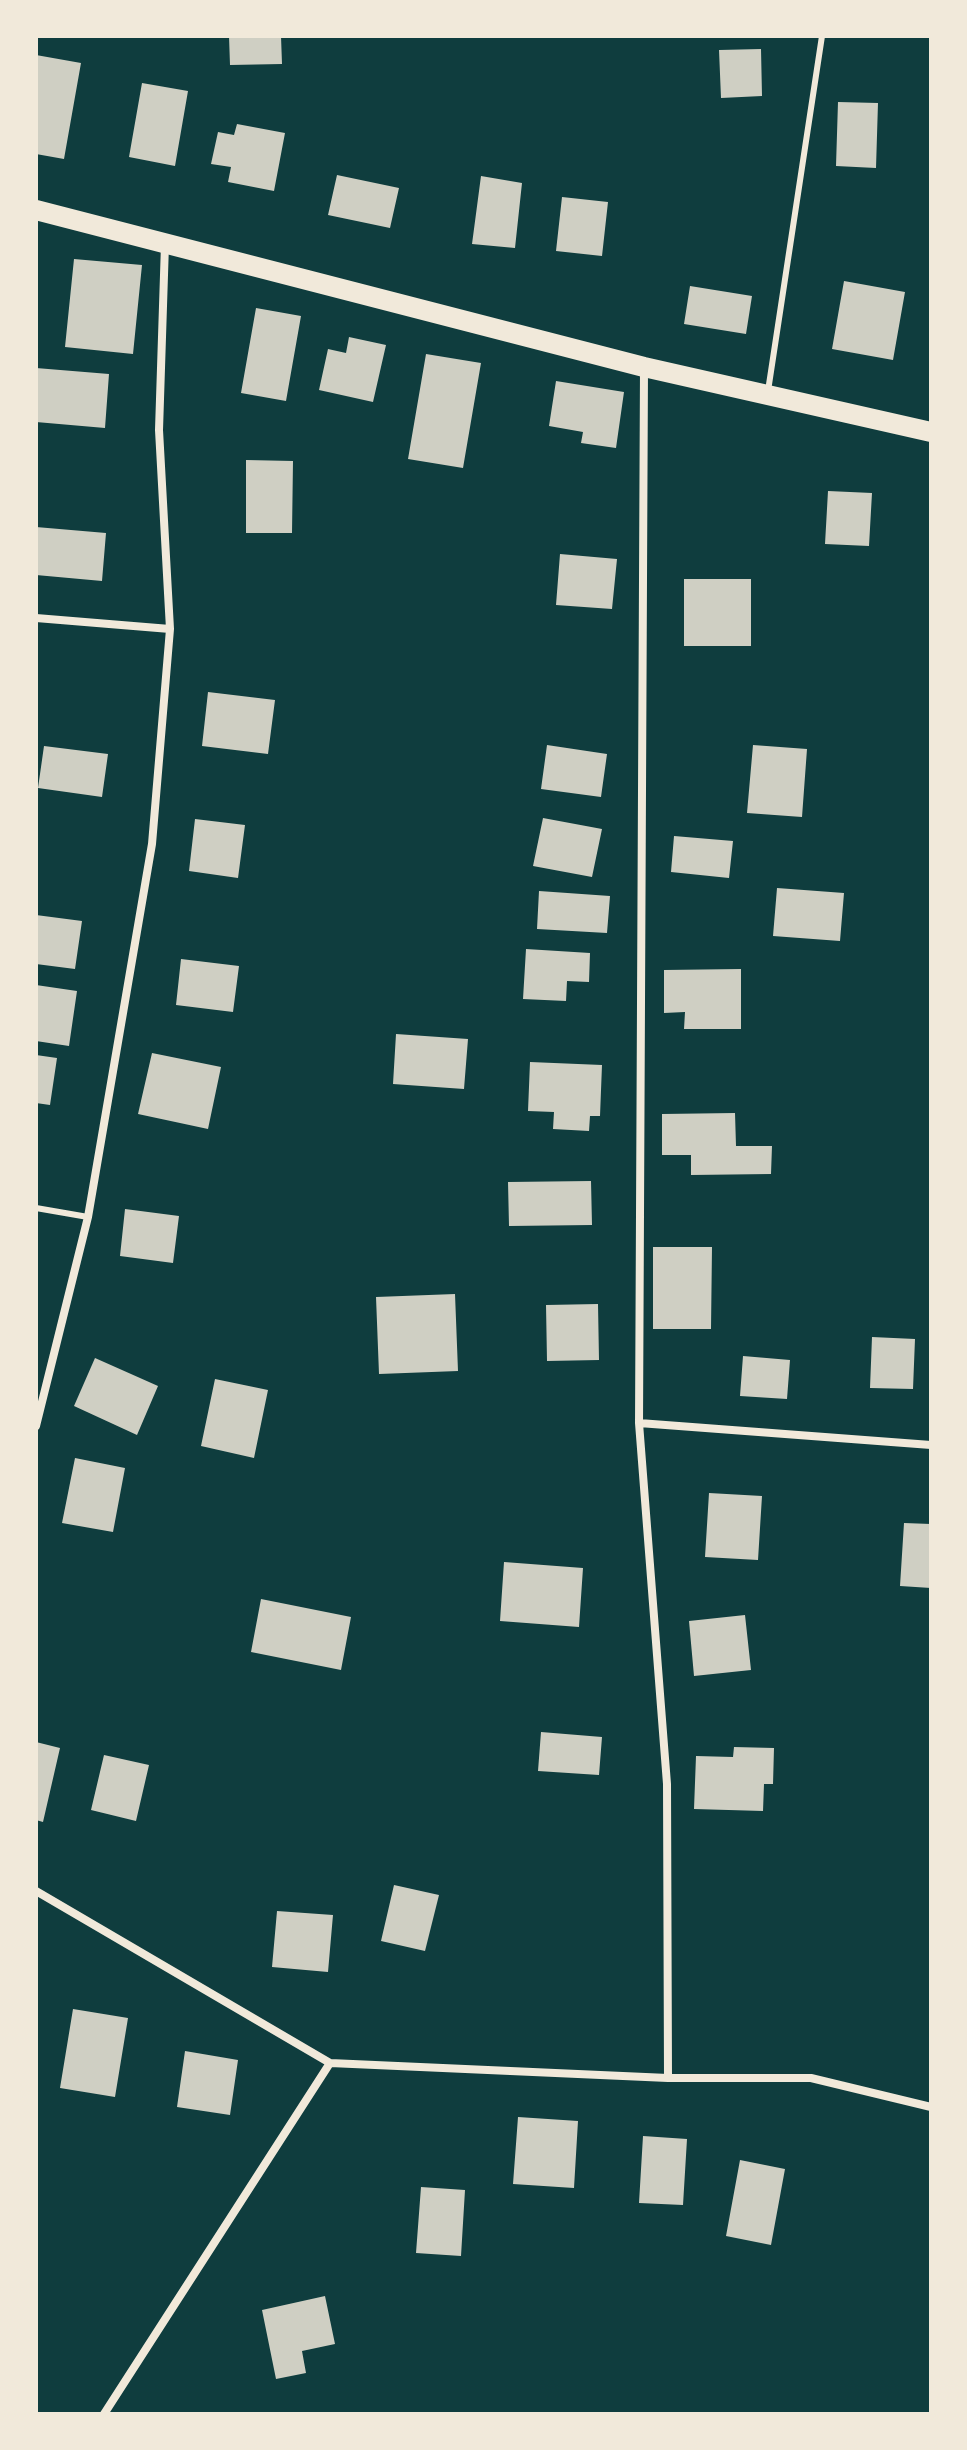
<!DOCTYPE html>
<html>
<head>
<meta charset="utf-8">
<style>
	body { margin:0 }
	#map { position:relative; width:967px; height:2450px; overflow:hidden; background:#0f3d3e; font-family:Barlow,sans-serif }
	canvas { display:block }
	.frame { position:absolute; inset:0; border:38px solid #f1e9da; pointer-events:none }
</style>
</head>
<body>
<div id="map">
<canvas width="967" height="2450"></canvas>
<div class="frame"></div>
</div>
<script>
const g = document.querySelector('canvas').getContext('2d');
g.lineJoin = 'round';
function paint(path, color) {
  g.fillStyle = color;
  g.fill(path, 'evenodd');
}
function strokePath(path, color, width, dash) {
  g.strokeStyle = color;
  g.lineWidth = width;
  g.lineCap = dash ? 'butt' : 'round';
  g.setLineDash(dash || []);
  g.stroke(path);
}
paint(new Path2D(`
	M 229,36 L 281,36 L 282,64 L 230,65 Z
	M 761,49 L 762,96 L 721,98 L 719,50 Z
	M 36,55 L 81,63 L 64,159 L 36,154 Z
	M 142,83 L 188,91 L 175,166 L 129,157 Z
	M 838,102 L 878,103 L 876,168 L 836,166 Z
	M 237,124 L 285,133 L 274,191 L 228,182 L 231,167 L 211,164 L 218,132 L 234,135 Z
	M 337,175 L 399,188 L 390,228 L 328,215 Z
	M 481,176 L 522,183 L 515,248 L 472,244 Z
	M 562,197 L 608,202 L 602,256 L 556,251 Z
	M 74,259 L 142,265 L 133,354 L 65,347 Z
	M 844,281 L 905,292 L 893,360 L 832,349 Z
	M 690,286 L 752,296 L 746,334 L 684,324 Z
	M 256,308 L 301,316 L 286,401 L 241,393 Z
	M 349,337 L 386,345 L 373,402 L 319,390 L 328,349 L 346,353 Z
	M 426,354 L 481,363 L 463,468 L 408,459 Z
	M 36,368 L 109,374 L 105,428 L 36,422 Z
	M 556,381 L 624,392 L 616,448 L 581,443 L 583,432 L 549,426 Z
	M 246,460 L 293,461 L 292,533 L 246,533 Z
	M 828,491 L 872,493 L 869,546 L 825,544 Z
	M 36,527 L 106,533 L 102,581 L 36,575 Z
	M 560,554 L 617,559 L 612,609 L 556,605 Z
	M 684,579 L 751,579 L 751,646 L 684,646 Z
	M 208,692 L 275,700 L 268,754 L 202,746 Z
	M 547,745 L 607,754 L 601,797 L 541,789 Z
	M 753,745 L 807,749 L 802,817 L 747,813 Z
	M 44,746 L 108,754 L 102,797 L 38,788 Z
	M 543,818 L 602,829 L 592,877 L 533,866 Z
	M 195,819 L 245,825 L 238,878 L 189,871 Z
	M 674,836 L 733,841 L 729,878 L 671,872 Z
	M 777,888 L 844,893 L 840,941 L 773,936 Z
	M 539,891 L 610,896 L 607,933 L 537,929 Z
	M 36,915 L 82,921 L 75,969 L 36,964 Z
	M 526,949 L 590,953 L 589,982 L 567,981 L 566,1001 L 523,999 Z
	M 181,959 L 239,966 L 233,1012 L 176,1005 Z
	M 741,969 L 741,1029 L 684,1029 L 685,1012 L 664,1013 L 664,970 Z
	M 36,985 L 77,991 L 69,1046 L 36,1041 Z
	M 396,1034 L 468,1039 L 464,1089 L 393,1084 Z
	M 152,1053 L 221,1067 L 208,1129 L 138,1114 Z
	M 36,1055 L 57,1058 L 50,1105 L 36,1103 Z
	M 530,1062 L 602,1065 L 600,1116 L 590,1116 L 589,1131 L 553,1129 L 554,1112 L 528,1111 Z
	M 735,1113 L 736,1146 L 772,1146 L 771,1174 L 691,1175 L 691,1155 L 662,1155 L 662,1114 Z
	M 591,1181 L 592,1225 L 509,1226 L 508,1182 Z
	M 125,1209 L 179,1216 L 173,1263 L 120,1256 Z
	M 653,1247 L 712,1247 L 711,1329 L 653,1329 Z
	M 455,1294 L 458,1371 L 379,1374 L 376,1297 Z
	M 598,1304 L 599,1360 L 547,1361 L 546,1305 Z
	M 872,1337 L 915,1339 L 913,1389 L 870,1388 Z
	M 743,1356 L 790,1360 L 787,1399 L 740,1396 Z
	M 95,1358 L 158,1386 L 137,1435 L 74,1406 Z
	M 215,1379 L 268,1390 L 254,1458 L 201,1446 Z
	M 75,1458 L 125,1468 L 113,1532 L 62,1523 Z
	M 709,1493 L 762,1496 L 758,1560 L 705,1557 Z
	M 904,1523 L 931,1524 L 931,1588 L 900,1586 Z
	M 504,1562 L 583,1568 L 579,1627 L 500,1621 Z
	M 261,1599 L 351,1617 L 341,1670 L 251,1652 Z
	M 745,1615 L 751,1670 L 694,1676 L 689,1621 Z
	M 541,1732 L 602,1737 L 599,1775 L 538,1771 Z
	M 36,1742 L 60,1748 L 43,1822 L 36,1820 Z
	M 734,1747 L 774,1748 L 773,1784 L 764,1784 L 763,1811 L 694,1809 L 696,1756 L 733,1757 Z
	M 104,1755 L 149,1765 L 136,1821 L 91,1810 Z
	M 394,1885 L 439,1895 L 425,1951 L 381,1941 Z
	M 277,1911 L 333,1915 L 328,1972 L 272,1967 Z
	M 73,2009 L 128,2018 L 115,2097 L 60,2088 Z
	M 185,2051 L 238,2060 L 230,2115 L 177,2107 Z
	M 518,2117 L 578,2121 L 574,2188 L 513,2184 Z
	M 643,2136 L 687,2139 L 683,2205 L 639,2203 Z
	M 740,2160 L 785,2169 L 771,2245 L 726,2236 Z
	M 421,2187 L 465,2190 L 461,2256 L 416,2253 Z
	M 325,2296 L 335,2344 L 302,2351 L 306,2373 L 276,2379 L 262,2310 Z`), '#cfcfc3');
strokePath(new Path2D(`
	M 768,391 L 822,36
	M 36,1208 L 88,1217`), '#f1e9da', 6);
strokePath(new Path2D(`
	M 644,368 L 639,1423 L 667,1784 L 668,2078
	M 36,618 L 170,629
	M 639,1423 L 931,1445
	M 36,1426 L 88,1217 L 152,844 L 170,629 L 159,430 L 165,244
	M 36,1891 L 330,2063 L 668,2078 L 811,2078 L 931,2107
	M 104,2414 L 330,2063`), '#f1e9da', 8);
strokePath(new Path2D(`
	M 36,210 L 644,367 L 931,432`), '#f1e9da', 20);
</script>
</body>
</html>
